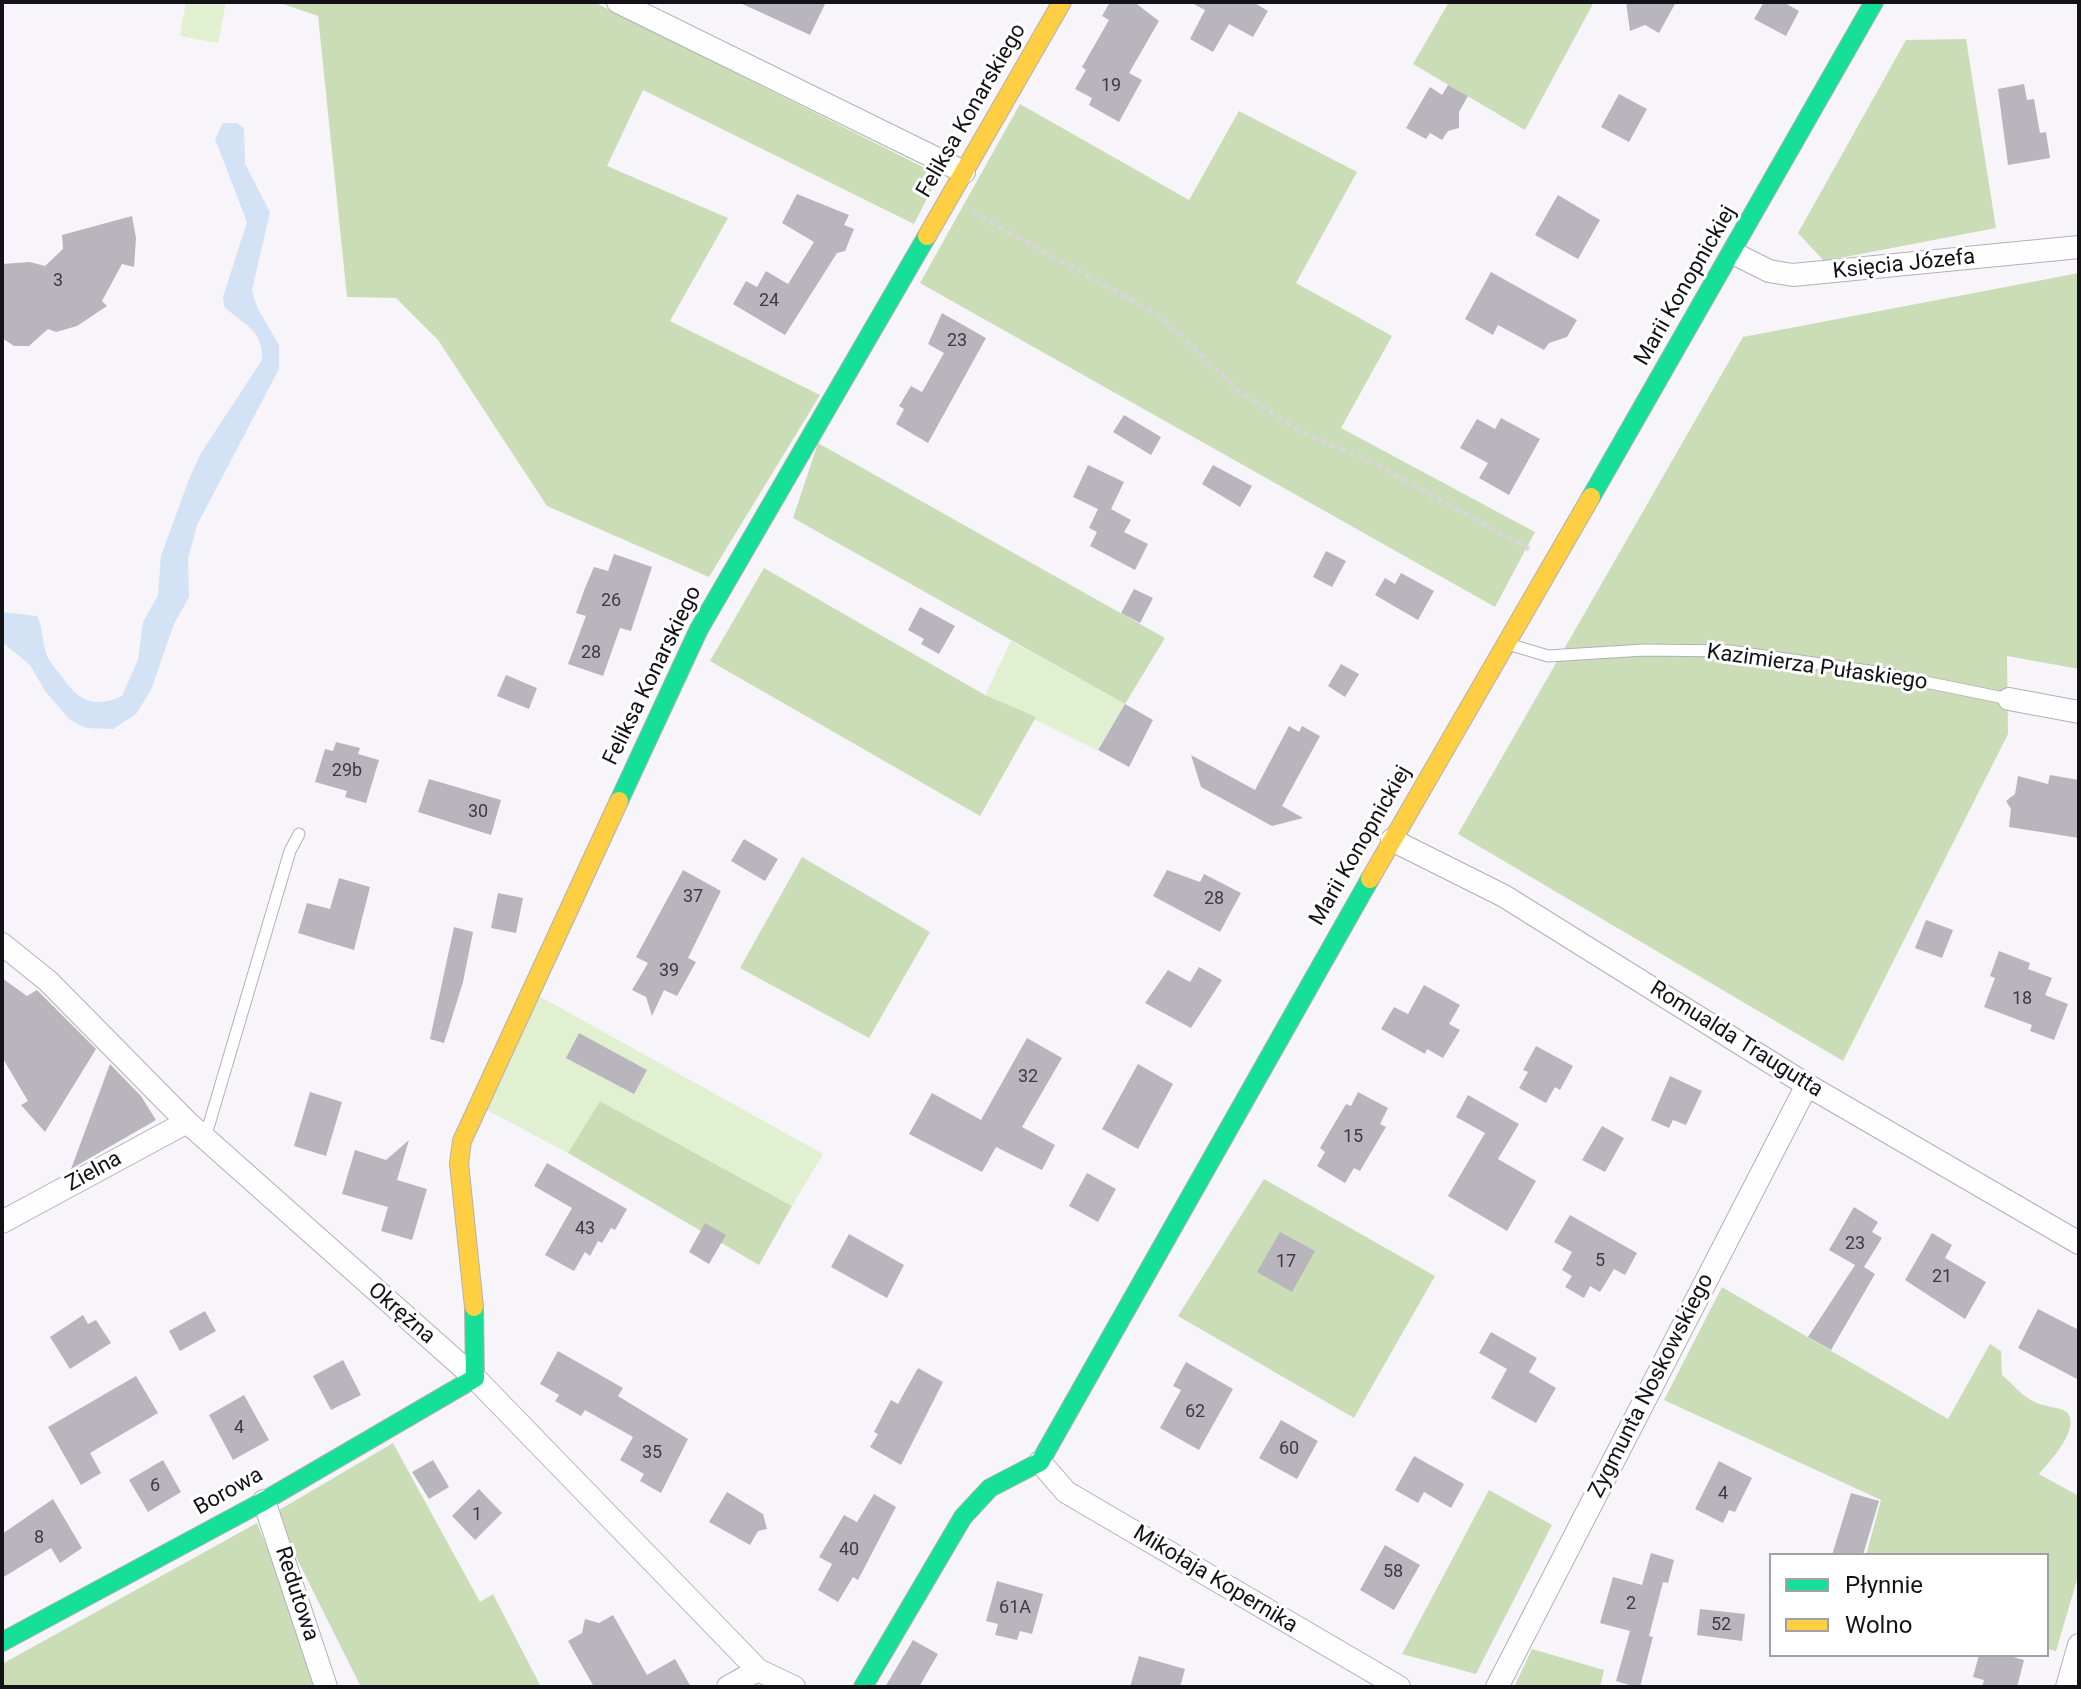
<!DOCTYPE html>
<html>
<head>
<meta charset="utf-8">
<style>
	body { margin:0 }
	#map { position:relative; width:2081px; height:1689px; overflow:hidden; background:#f7f5fa; font-family:Roboto,sans-serif }
	canvas { display:block }
	.frame { position:absolute; inset:0; border:4px solid #141219; pointer-events:none }
	.legend { position:absolute; left:1769px; top:1553px; width:280px; height:104px; box-sizing:border-box; background:#fff; border:2px solid #a1a0a3; margin:0; padding:10px 14px; list-style:none; font-size:24px; color:#141219 }
	.legend li { display:flex; align-items:center; gap:16px; height:40px }
	.legend b { width:40px; border:2px solid #a1a0a3 }
</style>
</head>
<body>
<div id="map">
<canvas width="2081" height="1689"></canvas>
<div class="frame"></div>
<ul class="legend">
<li><b style="height:10px;background:#16e098"></b>Płynnie</li>
<li><b style="height:10px;background:#ffcf43"></b>Wolno</li>
</ul>
</div>
<script>
const g = document.querySelector('canvas').getContext('2d');
g.lineJoin = 'round';
function paint(path, color) {
  g.fillStyle = color;
  g.fill(path, 'evenodd');
}
function strokePath(path, color, width, dash) {
  g.strokeStyle = color;
  g.lineWidth = width;
  g.lineCap = dash ? 'butt' : 'round';
  g.setLineDash(dash || []);
  g.stroke(path);
}
function label(font, color, halo, rows, align = 'center') {
  g.font = font + ' Roboto,sans-serif';
  g.lineWidth = 6;
  g.setLineDash([]);
  g.textBaseline = 'middle';
  g.strokeStyle = halo;
  g.fillStyle = color;
  for (const [text, x, y, turn = 0] of rows) {
    g.save();
    g.translate(x, y);
    g.rotate((+turn || 0) * Math.PI / 180);
    g.textAlign = isNaN(turn) ? turn : align;
    if (halo) g.strokeText(text, 0, 0);
    g.fillText(text, 0, 0);
    g.restore();
  }
}
paint(new Path2D(`
	M 186,2 L 226,2 L 218,43 L 180,36 Z
	M 1011,641 L 1125,704 L 1097,750 L 985,695 Z
	M 539,996 L 823,1154 L 792,1206 L 600,1101 L 568,1153 L 487,1110 Z`), '#e0f0d1');
paint(new Path2D(`
	M 277,2 L 594,2 L 939,175 L 914,224 L 643,90 L 607,166 L 728,218 L 670,321 L 820,395 L 709,577 L 547,506 L 438,340 L 396,298 L 347,297 L 318,16 Z
	M 1449,2 L 1594,2 L 1525,130 L 1413,64 Z
	M 1966,39 L 1996,228 L 1824,261 L 1798,233 L 1906,40 Z
	M 1020,104 L 1189,200 L 1239,111 L 1357,172 L 1296,283 L 1392,336 L 1341,428 L 1535,532 L 1495,607 L 920,283 Z
	M 2079,273 L 2079,669 L 2007,656 L 2008,734 L 1843,1061 L 1458,834 L 1743,337 Z
	M 818,443 L 1165,638 L 1125,704 L 793,518 Z
	M 764,568 L 985,695 L 1036,717 L 980,816 L 710,661 Z
	M 802,857 L 930,932 L 869,1038 L 740,968 Z
	M 600,1101 L 792,1206 L 759,1265 L 568,1153 Z
	M 1264,1179 L 1435,1276 L 1354,1418 L 1178,1316 Z
	M 1722,1287 L 1948,1419 L 1990,1344 L 2001,1351 L 2002,1375 C 2012,1383 2020,1394 2031,1400 C 2042,1407 2057,1406 2067,1412 C 2081,1429 2050,1461 2039,1474 L 2079,1496 L 2079,1573 L 2056,1651 L 2047,1649 L 2047,1555 L 1866,1555 L 1881,1500 L 1664,1400 Z
	M 393,1443 L 480,1602 L 493,1594 L 541,1687 L 361,1687 L 274,1513 Z
	M 1489,1490 L 1552,1525 L 1476,1674 L 1402,1654 Z
	M 257,1523 L 324,1687 L 2,1687 L 2,1664 Z
	M 1532,1649 L 1604,1670 L 1600,1687 L 1514,1687 Z`), '#cbddb7');
paint(new Path2D(`
	M 223,123 L 237,123 L 244,128 L 245,164 L 270,212 L 252,290 L 257,307 L 279,345 L 279,369 L 197,525 L 188,559 L 189,597 L 174,624 L 151,690 L 136,714 L 113,729 L 86,728 L 70,720 L 45,691 L 30,665 L 2,642 L 2,612 L 37,616 C 43,628 42,640 46,653 C 48,660 55,668 60,674 C 78,701 92,709 122,696 L 138,660 L 143,622 L 158,595 L 161,556 L 189,479 L 201,453 L 262,360 C 264,329 242,325 224,306 L 223,297 L 247,222 L 215,139 Z`), '#d3e2f5');
paint(new Path2D(`
	M 738,2 L 826,2 L 810,35 Z
	M 1110,2 L 1134,2 L 1159,21 L 1129,73 L 1142,80 L 1119,122 L 1089,105 L 1092,98 L 1075,89 L 1086,70 L 1082,67 L 1109,20 L 1102,16 Z
	M 1190,2 L 1253,2 L 1268,11 L 1253,37 L 1229,24 L 1213,52 L 1190,39 L 1205,10 Z
	M 1626,2 L 1676,2 L 1659,33 L 1645,25 L 1630,31 Z
	M 1764,2 L 1783,2 L 1799,11 L 1786,36 L 1754,19 Z
	M 2024,84 L 2027,100 L 2034,99 L 2040,133 L 2046,132 L 2050,158 L 2008,165 L 1998,89 Z
	M 1448,85 L 1468,96 L 1459,112 L 1459,128 L 1448,131 L 1442,140 L 1430,133 L 1426,139 L 1406,128 L 1430,87 L 1442,95 Z
	M 1619,94 L 1647,109 L 1629,142 L 1601,127 Z
	M 797,194 L 849,215 L 844,225 L 854,229 L 845,251 L 837,253 L 785,335 L 733,304 L 746,281 L 757,287 L 766,271 L 788,284 L 814,242 L 782,223 Z
	M 1558,195 L 1600,220 L 1578,259 L 1535,235 Z
	M 132,216 L 136,238 L 134,267 L 122,264 L 102,301 L 107,306 L 77,326 L 56,332 L 48,329 L 29,346 L 14,346 L 2,338 L 2,264 L 30,262 L 45,266 L 63,249 L 62,235 Z
	M 1491,272 L 1577,320 L 1567,337 L 1549,343 L 1544,350 L 1498,325 L 1493,335 L 1465,319 Z
	M 942,313 L 986,338 L 928,443 L 896,424 L 904,409 L 899,406 L 911,386 L 922,392 L 944,353 L 928,344 Z
	M 1124,415 L 1161,437 L 1151,455 L 1113,432 Z
	M 1501,418 L 1540,439 L 1509,495 L 1479,478 L 1488,463 L 1460,448 L 1477,419 L 1495,429 Z
	M 1088,465 L 1124,482 L 1111,509 L 1131,520 L 1124,532 L 1148,544 L 1135,570 L 1090,546 L 1097,532 L 1089,528 L 1098,509 L 1073,497 Z
	M 1213,465 L 1252,486 L 1240,507 L 1202,484 Z
	M 1326,551 L 1346,561 L 1332,587 L 1313,577 Z
	M 614,554 L 652,567 L 631,631 L 620,628 L 603,676 L 568,664 L 586,616 L 576,613 L 585,588 L 594,567 L 608,571 Z
	M 1401,573 L 1434,591 L 1418,620 L 1375,595 L 1385,578 L 1395,584 Z
	M 1134,589 L 1153,598 L 1140,623 L 1121,613 Z
	M 920,607 L 955,626 L 939,654 L 921,644 L 924,639 L 908,630 Z
	M 1341,664 L 1359,674 L 1345,697 L 1328,686 Z
	M 506,675 L 537,688 L 529,709 L 497,696 Z
	M 1125,704 L 1153,720 L 1129,767 L 1098,750 Z
	M 1289,726 L 1299,732 L 1302,726 L 1320,736 L 1282,806 L 1303,818 L 1272,826 L 1201,787 L 1191,755 L 1255,790 Z
	M 336,742 L 360,748 L 358,754 L 379,760 L 366,803 L 345,797 L 347,791 L 315,782 L 325,749 L 333,751 Z
	M 2050,775 L 2079,780 L 2079,838 L 2009,827 L 2011,809 L 2006,801 L 2015,794 L 2018,776 L 2048,784 Z
	M 429,779 L 501,800 L 491,835 L 418,812 Z
	M 744,839 L 778,859 L 765,881 L 731,861 Z
	M 683,870 L 721,891 L 688,958 L 696,962 L 677,996 L 664,990 L 652,1016 L 646,997 L 632,990 L 648,963 L 636,957 Z
	M 1167,870 L 1200,882 L 1204,874 L 1241,893 L 1220,932 L 1153,896 Z
	M 339,878 L 370,887 L 354,950 L 298,933 L 307,903 L 330,909 Z
	M 498,893 L 523,898 L 516,933 L 491,928 Z
	M 1926,920 L 1953,930 L 1942,958 L 1915,948 Z
	M 454,927 L 473,932 L 463,982 L 444,1043 L 430,1039 Z
	M 1999,951 L 2030,963 L 2028,969 L 2052,978 L 2045,995 L 2068,1004 L 2054,1040 L 2030,1031 L 2032,1025 L 1984,1007 L 1995,978 L 1990,976 Z
	M 1199,967 L 1222,980 L 1191,1028 L 1145,1003 L 1168,970 L 1190,982 Z
	M 2,978 L 27,996 L 37,990 L 96,1049 L 45,1132 L 21,1105 L 28,1101 L 2,1057 Z
	M 1424,985 L 1460,1005 L 1449,1024 L 1460,1030 L 1443,1058 L 1427,1049 L 1425,1054 L 1381,1029 L 1394,1007 L 1408,1014 Z
	M 579,1033 L 647,1070 L 634,1094 L 566,1058 Z
	M 1027,1038 L 1062,1058 L 1022,1127 L 1055,1145 L 1042,1170 L 996,1147 L 982,1172 L 909,1134 L 932,1093 L 981,1120 Z
	M 1536,1046 L 1573,1066 L 1560,1090 L 1555,1087 L 1546,1103 L 1519,1088 L 1528,1072 L 1523,1070 Z
	M 110,1064 L 141,1096 L 156,1120 L 71,1169 Z
	M 1138,1064 L 1173,1084 L 1138,1149 L 1102,1129 Z
	M 1670,1076 L 1702,1091 L 1686,1125 L 1673,1120 L 1669,1128 L 1651,1120 Z
	M 310,1092 L 342,1102 L 326,1156 L 294,1146 Z
	M 1358,1092 L 1388,1108 L 1380,1124 L 1386,1127 L 1360,1171 L 1354,1168 L 1345,1183 L 1317,1166 L 1325,1152 L 1320,1148 L 1346,1104 L 1351,1106 Z
	M 1468,1095 L 1519,1124 L 1498,1159 L 1536,1181 L 1507,1231 L 1448,1196 L 1485,1133 L 1456,1117 Z
	M 1602,1126 L 1624,1138 L 1605,1172 L 1582,1160 Z
	M 409,1140 L 397,1180 L 427,1189 L 412,1240 L 381,1231 L 388,1207 L 342,1194 L 355,1150 L 386,1160 Z
	M 547,1163 L 627,1209 L 615,1230 L 611,1228 L 602,1243 L 598,1241 L 590,1256 L 585,1252 L 574,1271 L 545,1255 L 572,1208 L 534,1186 Z
	M 1087,1173 L 1116,1189 L 1098,1222 L 1069,1206 Z
	M 1854,1207 L 1878,1222 L 1872,1232 L 1882,1238 L 1864,1267 L 1875,1274 L 1831,1350 L 1808,1337 L 1855,1265 L 1829,1250 Z
	M 1570,1215 L 1637,1253 L 1625,1275 L 1614,1269 L 1600,1292 L 1590,1286 L 1584,1298 L 1565,1287 L 1572,1276 L 1562,1270 L 1572,1252 L 1554,1242 Z
	M 705,1223 L 726,1235 L 709,1264 L 689,1252 Z
	M 1280,1232 L 1315,1251 L 1292,1292 L 1257,1272 Z
	M 1932,1233 L 1952,1245 L 1945,1258 L 1986,1282 L 1965,1319 L 1905,1280 Z
	M 849,1234 L 904,1265 L 887,1298 L 831,1267 Z
	M 2038,1309 L 2079,1330 L 2079,1380 L 2018,1348 Z
	M 205,1311 L 216,1331 L 180,1351 L 169,1331 Z
	M 83,1315 L 88,1324 L 96,1320 L 111,1343 L 70,1369 L 50,1337 Z
	M 1491,1332 L 1537,1358 L 1529,1372 L 1556,1388 L 1536,1423 L 1491,1398 L 1507,1369 L 1479,1353 Z
	M 558,1351 L 623,1388 L 618,1396 L 688,1439 L 661,1493 L 640,1481 L 644,1474 L 620,1460 L 633,1437 L 585,1410 L 581,1416 L 555,1401 L 559,1395 L 540,1384 Z
	M 343,1360 L 361,1395 L 331,1410 L 313,1376 Z
	M 1186,1362 L 1233,1389 L 1199,1450 L 1160,1428 L 1181,1390 L 1173,1386 Z
	M 918,1368 L 943,1382 L 901,1465 L 870,1447 L 878,1434 L 874,1432 L 891,1400 L 898,1404 Z
	M 136,1376 L 158,1413 L 90,1453 L 101,1473 L 81,1485 L 48,1427 Z
	M 244,1395 L 269,1440 L 233,1460 L 209,1415 Z
	M 1281,1420 L 1318,1441 L 1297,1479 L 1259,1458 Z
	M 1414,1456 L 1464,1484 L 1451,1508 L 1424,1492 L 1418,1503 L 1395,1490 Z
	M 163,1460 L 181,1492 L 148,1512 L 129,1480 Z
	M 433,1460 L 449,1487 L 429,1499 L 412,1472 Z
	M 1719,1461 L 1752,1478 L 1735,1512 L 1729,1510 L 1723,1523 L 1695,1509 Z
	M 479,1489 L 502,1513 L 475,1540 L 452,1516 Z
	M 727,1492 L 763,1514 L 767,1529 L 758,1531 L 750,1545 L 709,1522 Z
	M 1851,1493 L 1879,1501 L 1863,1555 L 1832,1555 Z
	M 874,1494 L 896,1507 L 858,1580 L 853,1577 L 838,1602 L 818,1590 L 832,1564 L 819,1557 L 844,1515 L 857,1522 Z
	M 53,1499 L 82,1548 L 60,1563 L 51,1548 L 2,1578 L 2,1534 Z
	M 1385,1545 L 1420,1565 L 1394,1610 L 1360,1590 Z
	M 1651,1553 L 1674,1560 L 1668,1583 L 1663,1582 L 1649,1636 L 1653,1637 L 1640,1687 L 1636,1687 L 1616,1681 L 1630,1631 L 1600,1623 L 1613,1577 L 1642,1585 Z
	M 997,1581 L 1043,1594 L 1032,1634 L 1020,1631 L 1017,1640 L 995,1635 L 998,1624 L 986,1621 Z
	M 1700,1609 L 1745,1614 L 1742,1641 L 1697,1635 Z
	M 613,1615 L 647,1675 L 675,1659 L 691,1687 L 594,1687 L 568,1641 L 582,1633 L 585,1619 L 599,1623 Z
	M 913,1640 L 938,1654 L 919,1687 L 885,1687 Z
	M 1979,1655 L 2006,1655 L 2024,1660 L 2017,1687 L 1982,1687 L 1984,1680 L 1973,1677 Z
	M 1139,1656 L 1185,1669 L 1180,1687 L 1130,1687 Z`), '#b8b6bc');
const lane = new Path2D(`
	M 1508,644 L 1548,656 L 1644,650 L 1730,651 L 1876,672 L 2009,699
	M 205,1138 L 290,851 L 299,834`);
const street = new Path2D(`
	M 618,2 L 964,172
	M 1733,253 L 1769,271 L 1793,275 L 2079,247
	M 2009,699 L 2079,712
	M 1392,840 L 1504,896 L 1807,1085 L 2079,1243
	M 2,944 L 48,981 L 187,1122 L 475,1378 L 758,1670 L 794,1687
	M 2,1222 L 187,1122
	M 1040,1462 L 1066,1492 L 1399,1687
	M 264,1501 L 326,1687
	M 728,1687 L 758,1670
	M 1497,1687 L 1807,1085
	M 2067,1687 L 2079,1645`);
const fast = new Path2D(`
	M 1591,497 L 1874,2
	M 619,801 L 699,629 L 927,236
	M 2,1642 L 264,1501 L 475,1378 L 474,1307
	M 863,1687 L 963,1517 L 990,1488 L 1040,1462 L 1370,879`);
const slow = new Path2D(`
	M 927,236 L 1062,2
	M 1370,879 L 1591,497
	M 474,1307 L 459,1163 L 462,1141 L 619,801`);
strokePath(lane, '#b2b0b6', 13);
strokePath(street, '#b2b0b6', 24);
strokePath(fast, '#b2b0b6', 20);
strokePath(slow, '#b2b0b6', 20);
strokePath(new Path2D(`
	M 972,212 L 1162,317 L 1238,391 L 1300,431 L 1374,463 L 1529,549`), '#d7d6d8', 5, [6, 4]);
strokePath(lane, '#fefefe', 11);
strokePath(street, '#fefefe', 22);
strokePath(fast, '#16e098', 18);
strokePath(slow, '#ffcf43', 18);
label('18px', '#3d3b42', null, [
	["19",1111,86],
	["3",58,281],
	["24",769,301],
	["23",957,341],
	["26",611,601],
	["28",591,653],
	["29b",347,771],
	["30",478,812],
	["37",693,897],
	["28",1214,899],
	["39",669,971],
	["18",2022,999],
	["32",1028,1077],
	["15",1353,1137],
	["43",585,1229],
	["23",1855,1244],
	["5",1600,1261],
	["17",1286,1262],
	["21",1942,1277],
	["62",1195,1412],
	["4",239,1428],
	["60",1289,1449],
	["35",652,1453],
	["6",155,1486],
	["4",1723,1494],
	["1",477,1515],
	["8",39,1538],
	["40",849,1550],
	["58",1393,1572],
	["2",1631,1604],
	["61A",1015,1608],
	["52",1721,1625]
]);
label('22px', '#141219', '#fff', [
	["Feliksa Konarskiego",972,111,-60],
	["Księcia Józefa",1904,265,-6],
	["Marii Konopnickiej",1686,286,-60],
	["Kazimierza Pułaskiego",1817,668,8],
	["Feliksa Konarskiego",653,676,-64],
	["Marii Konopnickiej",1361,846,-60],
	["Romualda Traugutta",1736,1040,32],
	["Zielna",94,1172,-29],
	["Okrężna",401,1314,41],
	["Zygmunta Noskowskiego",1652,1386,-63],
	["Borowa",229,1492,-29],
	["Mikołaja Kopernika",1215,1580,31],
	["Redutowa",296,1594,72]
]);
</script>
</body>
</html>
